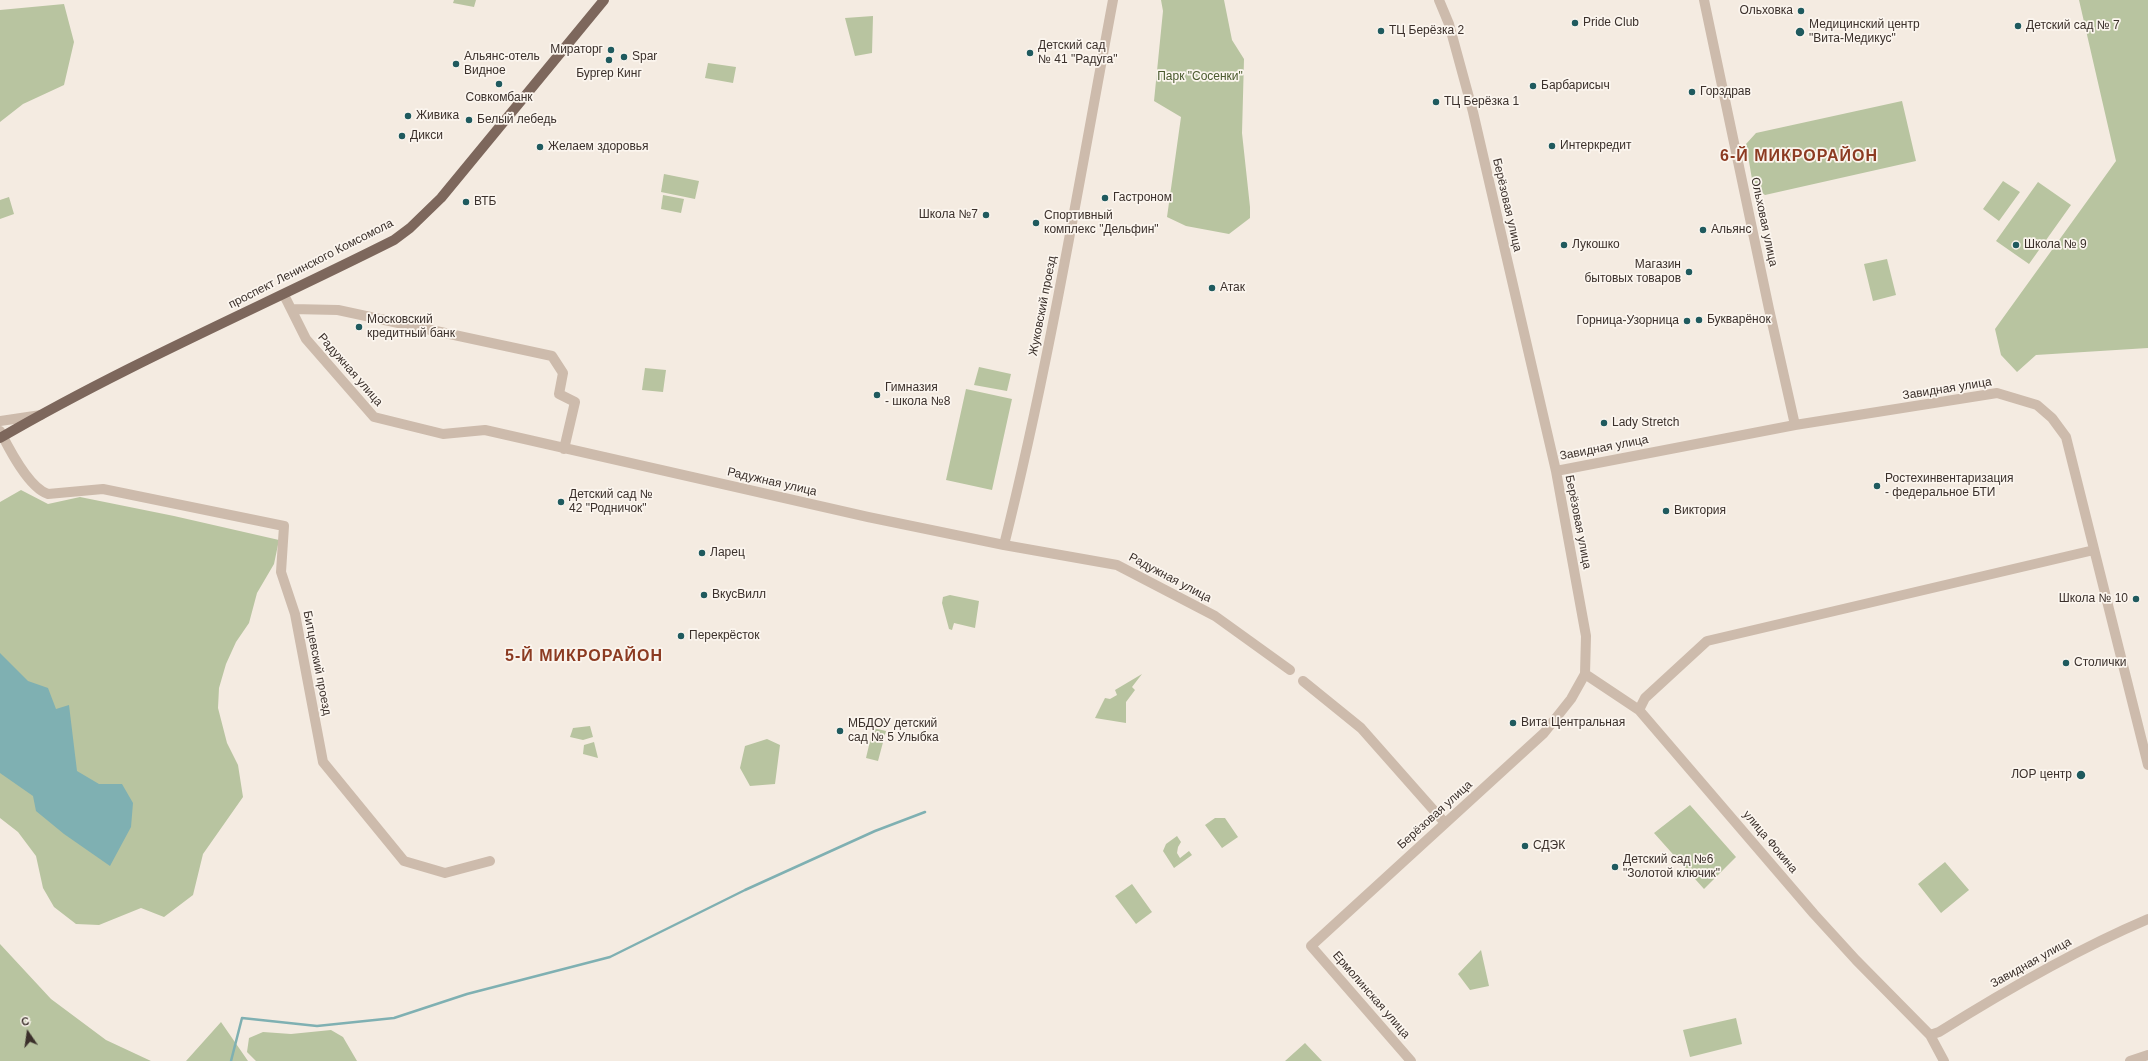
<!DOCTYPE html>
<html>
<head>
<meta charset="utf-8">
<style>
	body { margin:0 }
	#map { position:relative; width:2148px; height:1061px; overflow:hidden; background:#f4ebe1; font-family:Arial,sans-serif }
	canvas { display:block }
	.north { position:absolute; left:8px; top:1013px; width:40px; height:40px; -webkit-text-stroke:3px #fbf5ee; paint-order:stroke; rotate:347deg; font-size:11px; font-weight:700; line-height:16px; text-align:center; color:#3b302b }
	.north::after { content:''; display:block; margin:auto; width:14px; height:18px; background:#3b302b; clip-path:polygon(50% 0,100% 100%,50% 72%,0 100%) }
</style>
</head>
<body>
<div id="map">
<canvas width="2148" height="1061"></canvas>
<div class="north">С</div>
</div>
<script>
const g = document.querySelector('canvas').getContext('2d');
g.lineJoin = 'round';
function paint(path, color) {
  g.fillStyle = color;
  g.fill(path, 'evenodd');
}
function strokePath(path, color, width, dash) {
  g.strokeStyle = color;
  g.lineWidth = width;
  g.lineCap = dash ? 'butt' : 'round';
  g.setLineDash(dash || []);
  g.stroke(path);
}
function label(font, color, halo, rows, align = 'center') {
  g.font = font + ' Arial,sans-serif';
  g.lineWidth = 3.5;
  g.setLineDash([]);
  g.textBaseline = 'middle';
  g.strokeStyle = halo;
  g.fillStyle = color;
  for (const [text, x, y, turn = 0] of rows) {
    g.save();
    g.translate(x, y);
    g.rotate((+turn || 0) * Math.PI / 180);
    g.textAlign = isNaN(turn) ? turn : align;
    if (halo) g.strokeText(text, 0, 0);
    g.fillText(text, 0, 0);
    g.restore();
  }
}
paint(new Path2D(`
	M 454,0 L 476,0 L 474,7 L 453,3 Z
	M 1161,0 L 1224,0 L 1232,40 L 1244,59 L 1242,133 L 1250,207 L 1250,218 L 1229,234 L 1186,226 L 1167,217 L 1181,117 L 1154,101 L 1163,11 Z
	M 2079,0 L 2148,0 L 2148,348 L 2036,355 L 2017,372 L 2001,355 L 1995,329 L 2116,161 Z
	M 64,4 L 74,42 L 64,85 L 23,104 L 0,122 L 0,10 Z
	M 873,16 L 872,53 L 855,56 L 845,18 Z
	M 708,63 L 736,67 L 733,83 L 705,78 Z
	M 1902,101 L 1916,161 L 1765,195 L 1753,185 L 1746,144 L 1756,133 Z
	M 664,174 L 699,181 L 695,199 L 661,192 Z
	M 2003,181 L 2020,192 L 1999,221 L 1983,209 Z
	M 2038,182 L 2071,205 L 2029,264 L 1996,241 Z
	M 663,195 L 684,199 L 681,213 L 661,209 Z
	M 9,197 L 14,214 L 0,219 L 0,200 Z
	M 1887,259 L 1896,295 L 1873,301 L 1864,264 Z
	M 979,367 L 1011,374 L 1007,391 L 974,385 Z
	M 645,368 L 666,370 L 663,392 L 642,390 Z
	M 966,389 L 1012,399 L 992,490 L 946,480 Z
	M 21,490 L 48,504 L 80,497 L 174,516 L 279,540 L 274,564 L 257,593 L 249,623 L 236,642 L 226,664 L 219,688 L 218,708 L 227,743 L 238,765 L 243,797 L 203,854 L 193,895 L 164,917 L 141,908 L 99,925 L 76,924 L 54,907 L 43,888 L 36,856 L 18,832 L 0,818 L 0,502 Z
	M 950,595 L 979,601 L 975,628 L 954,623 L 952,630 L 949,629 L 942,603 L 943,597 Z
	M 1142,674 L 1132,687 L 1135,690 L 1126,702 L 1126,723 L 1095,718 L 1105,698 L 1110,699 L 1117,695 L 1115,690 Z
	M 590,726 L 593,737 L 583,740 L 570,737 L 573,728 Z
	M 873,728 L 886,731 L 878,761 L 866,758 Z
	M 767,739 L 780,745 L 775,784 L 750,786 L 740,768 L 745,746 Z
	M 594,742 L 598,758 L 583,754 L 584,745 Z
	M 1690,805 L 1736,857 L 1704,889 L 1654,833 Z
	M 1215,818 L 1225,818 L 1238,837 L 1222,848 L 1205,825 Z
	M 1177,836 L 1181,842 L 1178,847 L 1177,853 L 1180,858 L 1189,851 L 1192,855 L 1174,868 L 1163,851 L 1166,844 Z
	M 1945,862 L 1969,890 L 1941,913 L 1918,884 Z
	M 1132,884 L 1152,912 L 1136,924 L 1115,896 Z
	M 0,944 L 51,999 L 106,1040 L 151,1061 L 0,1061 Z
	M 1481,950 L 1489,986 L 1470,990 L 1458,974 Z
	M 1736,1018 L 1742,1044 L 1690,1057 L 1683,1030 Z
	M 221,1022 L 248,1061 L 186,1061 Z
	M 331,1030 L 343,1037 L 357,1061 L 256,1061 L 247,1052 L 249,1038 L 263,1032 L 291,1034 Z
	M 1305,1043 L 1322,1061 L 1285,1061 Z`), '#b8c4a0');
paint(new Path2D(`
	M 0,653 L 28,681 L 48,688 L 56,709 L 69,705 L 77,771 L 99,784 L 122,784 L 133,803 L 131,827 L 110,866 L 64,834 L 36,811 L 33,796 L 0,773 Z`), '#7fb0b2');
strokePath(new Path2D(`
	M 231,1061 L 242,1018 L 317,1026 L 394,1018 L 467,994 L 610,957 L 745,890 L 875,831 L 925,812`), '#7fb0b2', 2.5);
strokePath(new Path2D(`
	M 1704,0 L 1769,309 L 1795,425
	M 284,295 L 306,339 L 374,417 L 443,434 L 485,430 L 868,517 L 1004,545 L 1117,565 L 1215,616 L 1290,670
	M 292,309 L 338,310 L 552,356 L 563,373 L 559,394 L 575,402 L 564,449
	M 0,421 L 41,415
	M 0,431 C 9,449 29,488 48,494 L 103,489 L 284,526 L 281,572 L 295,614 L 323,762 L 404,861 L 445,873 L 490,861
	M 1556,471 L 1795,425 L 1997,393 L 2037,405 L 2052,418 L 2066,437 L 2148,765
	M 1004,545 C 1049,365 1079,182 1113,0
	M 1585,674 L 1639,710 L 1814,914 L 1856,960 L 1930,1035 L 1944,1061
	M 1303,681 L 1361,728 L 1445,823
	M 1639,710 L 1645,698 L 1707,641 L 2094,550
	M 1930,1035 L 1939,1032 C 2006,990 2075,950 2148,919
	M 1411,1061 L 1311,946 L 1544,733 L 1571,699 L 1585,674 L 1586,636 L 1556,471 L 1473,112 L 1449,24 L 1439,0
	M 2130,1061 L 2148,1055`), '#cdbbac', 10);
strokePath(new Path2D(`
	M 0,438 C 127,364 263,306 394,240 L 410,228 L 441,198 L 604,0`), '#7d675c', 10);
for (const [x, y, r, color] of [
	[1801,11,4,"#1f5a5e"],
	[1575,23,4,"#1f5a5e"],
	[2018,26,4,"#1f5a5e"],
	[1381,31,4,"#1f5a5e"],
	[1800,32,5,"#1f5a5e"],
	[611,50,4,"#1f5a5e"],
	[1030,53,4,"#1f5a5e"],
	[624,57,4,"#1f5a5e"],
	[609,60,4,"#1f5a5e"],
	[456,64,4,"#1f5a5e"],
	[499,84,4,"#1f5a5e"],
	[1533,86,4,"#1f5a5e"],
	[1692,92,4,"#1f5a5e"],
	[1436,102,4,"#1f5a5e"],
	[408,116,4,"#1f5a5e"],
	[469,120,4,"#1f5a5e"],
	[402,136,4,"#1f5a5e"],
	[1552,146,4,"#1f5a5e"],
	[540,147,4,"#1f5a5e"],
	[1105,198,4,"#1f5a5e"],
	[466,202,4,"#1f5a5e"],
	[986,215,4,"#1f5a5e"],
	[1036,223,4,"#1f5a5e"],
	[1703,230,4,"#1f5a5e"],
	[1564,245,4,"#1f5a5e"],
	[2016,245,4,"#1f5a5e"],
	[1689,272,4,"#1f5a5e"],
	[1212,288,4,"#1f5a5e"],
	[1699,320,4,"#1f5a5e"],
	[1687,321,4,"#1f5a5e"],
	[359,327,4,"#1f5a5e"],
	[877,395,4,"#1f5a5e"],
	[1604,423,4,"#1f5a5e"],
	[1877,486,4,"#1f5a5e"],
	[561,502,4,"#1f5a5e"],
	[1666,511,4,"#1f5a5e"],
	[702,553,4,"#1f5a5e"],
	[704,595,4,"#1f5a5e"],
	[2136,599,4,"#1f5a5e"],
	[681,636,4,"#1f5a5e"],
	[2066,663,4,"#1f5a5e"],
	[1513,723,4,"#1f5a5e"],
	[840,731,4,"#1f5a5e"],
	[2081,775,5,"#1f5a5e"],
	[1525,846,4,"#1f5a5e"],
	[1615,867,4,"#1f5a5e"]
]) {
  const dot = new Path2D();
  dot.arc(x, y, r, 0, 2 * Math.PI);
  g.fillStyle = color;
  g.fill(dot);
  strokePath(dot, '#fbf5ee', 1.5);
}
label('12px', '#3b302b', '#fbf5ee', [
	["Ольховка",1793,11,"right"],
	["Pride Club",1583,23],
	["Медицинский центр",1809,25],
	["\"Вита-Медикус\"",1809,39],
	["Детский сад № 7",2026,26],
	["ТЦ Берёзка 2",1389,31],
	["Детский сад",1038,46],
	["№ 41 \"Радуга\"",1038,60],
	["Мираторг",603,50,"right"],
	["Альянс-отель",464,57],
	["Видное",464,71],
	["Spar",632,57],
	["Бургер Кинг",609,74,"center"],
	["Барбарисыч",1541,86],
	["Горздрав",1700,92],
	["Совкомбанк",499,98,"center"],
	["ТЦ Берёзка 1",1444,102],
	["Живика",416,116],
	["Белый лебедь",477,120],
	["Дикси",410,136],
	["Интеркредит",1560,146],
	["Желаем здоровья",548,147],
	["Гастроном",1113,198],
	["ВТБ",474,202],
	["Школа №7",978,215,"right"],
	["Спортивный",1044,216],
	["комплекс \"Дельфин\"",1044,230],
	["Альянс",1711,230],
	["Лукошко",1572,245],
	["Школа № 9",2024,245],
	["Магазин",1681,265,"right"],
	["бытовых товаров",1681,279,"right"],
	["Атак",1220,288],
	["Московский",367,320],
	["кредитный банк",367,334],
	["Букварёнок",1707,320],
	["Горница-Узорница",1679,321,"right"],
	["Гимназия",885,388],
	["- школа №8",885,402],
	["Lady Stretch",1612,423],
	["Ростехинвентаризация",1885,479],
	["- федеральное БТИ",1885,493],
	["Детский сад №",569,495],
	["42 \"Родничок\"",569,509],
	["Виктория",1674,511],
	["Ларец",710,553],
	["ВкусВилл",712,595],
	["Школа № 10",2128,599,"right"],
	["Перекрёсток",689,636],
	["Столички",2074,663],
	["Вита Центральная",1521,723],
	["МБДОУ детский",848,724],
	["сад № 5 Улыбка",848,738],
	["ЛОР центр",2072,775,"right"],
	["СДЭК",1533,846],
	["Детский сад №6",1623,860],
	["\"Золотой ключик\"",1623,874]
], 'left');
label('12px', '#4a5a2e', '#fbf5ee', [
	["Парк \"Сосенки\"",1200,77]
]);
label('12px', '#3b302b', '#fbf5ee', [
	["Берёзовая улица",1507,205,77],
	["Ольховая улица",1764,222,78],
	["проспект Ленинского Комсомола",311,264,-27],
	["Жуковский проезд",1043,306,-79],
	["Радужная улица",350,370,49],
	["Завидная улица",1947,389,-9],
	["Завидная улица",1604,448,-11],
	["Радужная улица",772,482,13],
	["Берёзовая улица",1578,522,79],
	["Радужная улица",1170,578,28],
	["Битцевский проезд",317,663,79],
	["Берёзовая улица",1435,815,-42],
	["улица Фокина",1770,842,50],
	["Завидная улица",2031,963,-29],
	["Ермолинская улица",1371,995,49]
]);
g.letterSpacing = '1px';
label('bold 16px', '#8c3b22', '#fbf5ee', [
	["6-Й МИКРОРАЙОН",1799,157],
	["5-Й МИКРОРАЙОН",584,657]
]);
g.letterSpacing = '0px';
</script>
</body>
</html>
